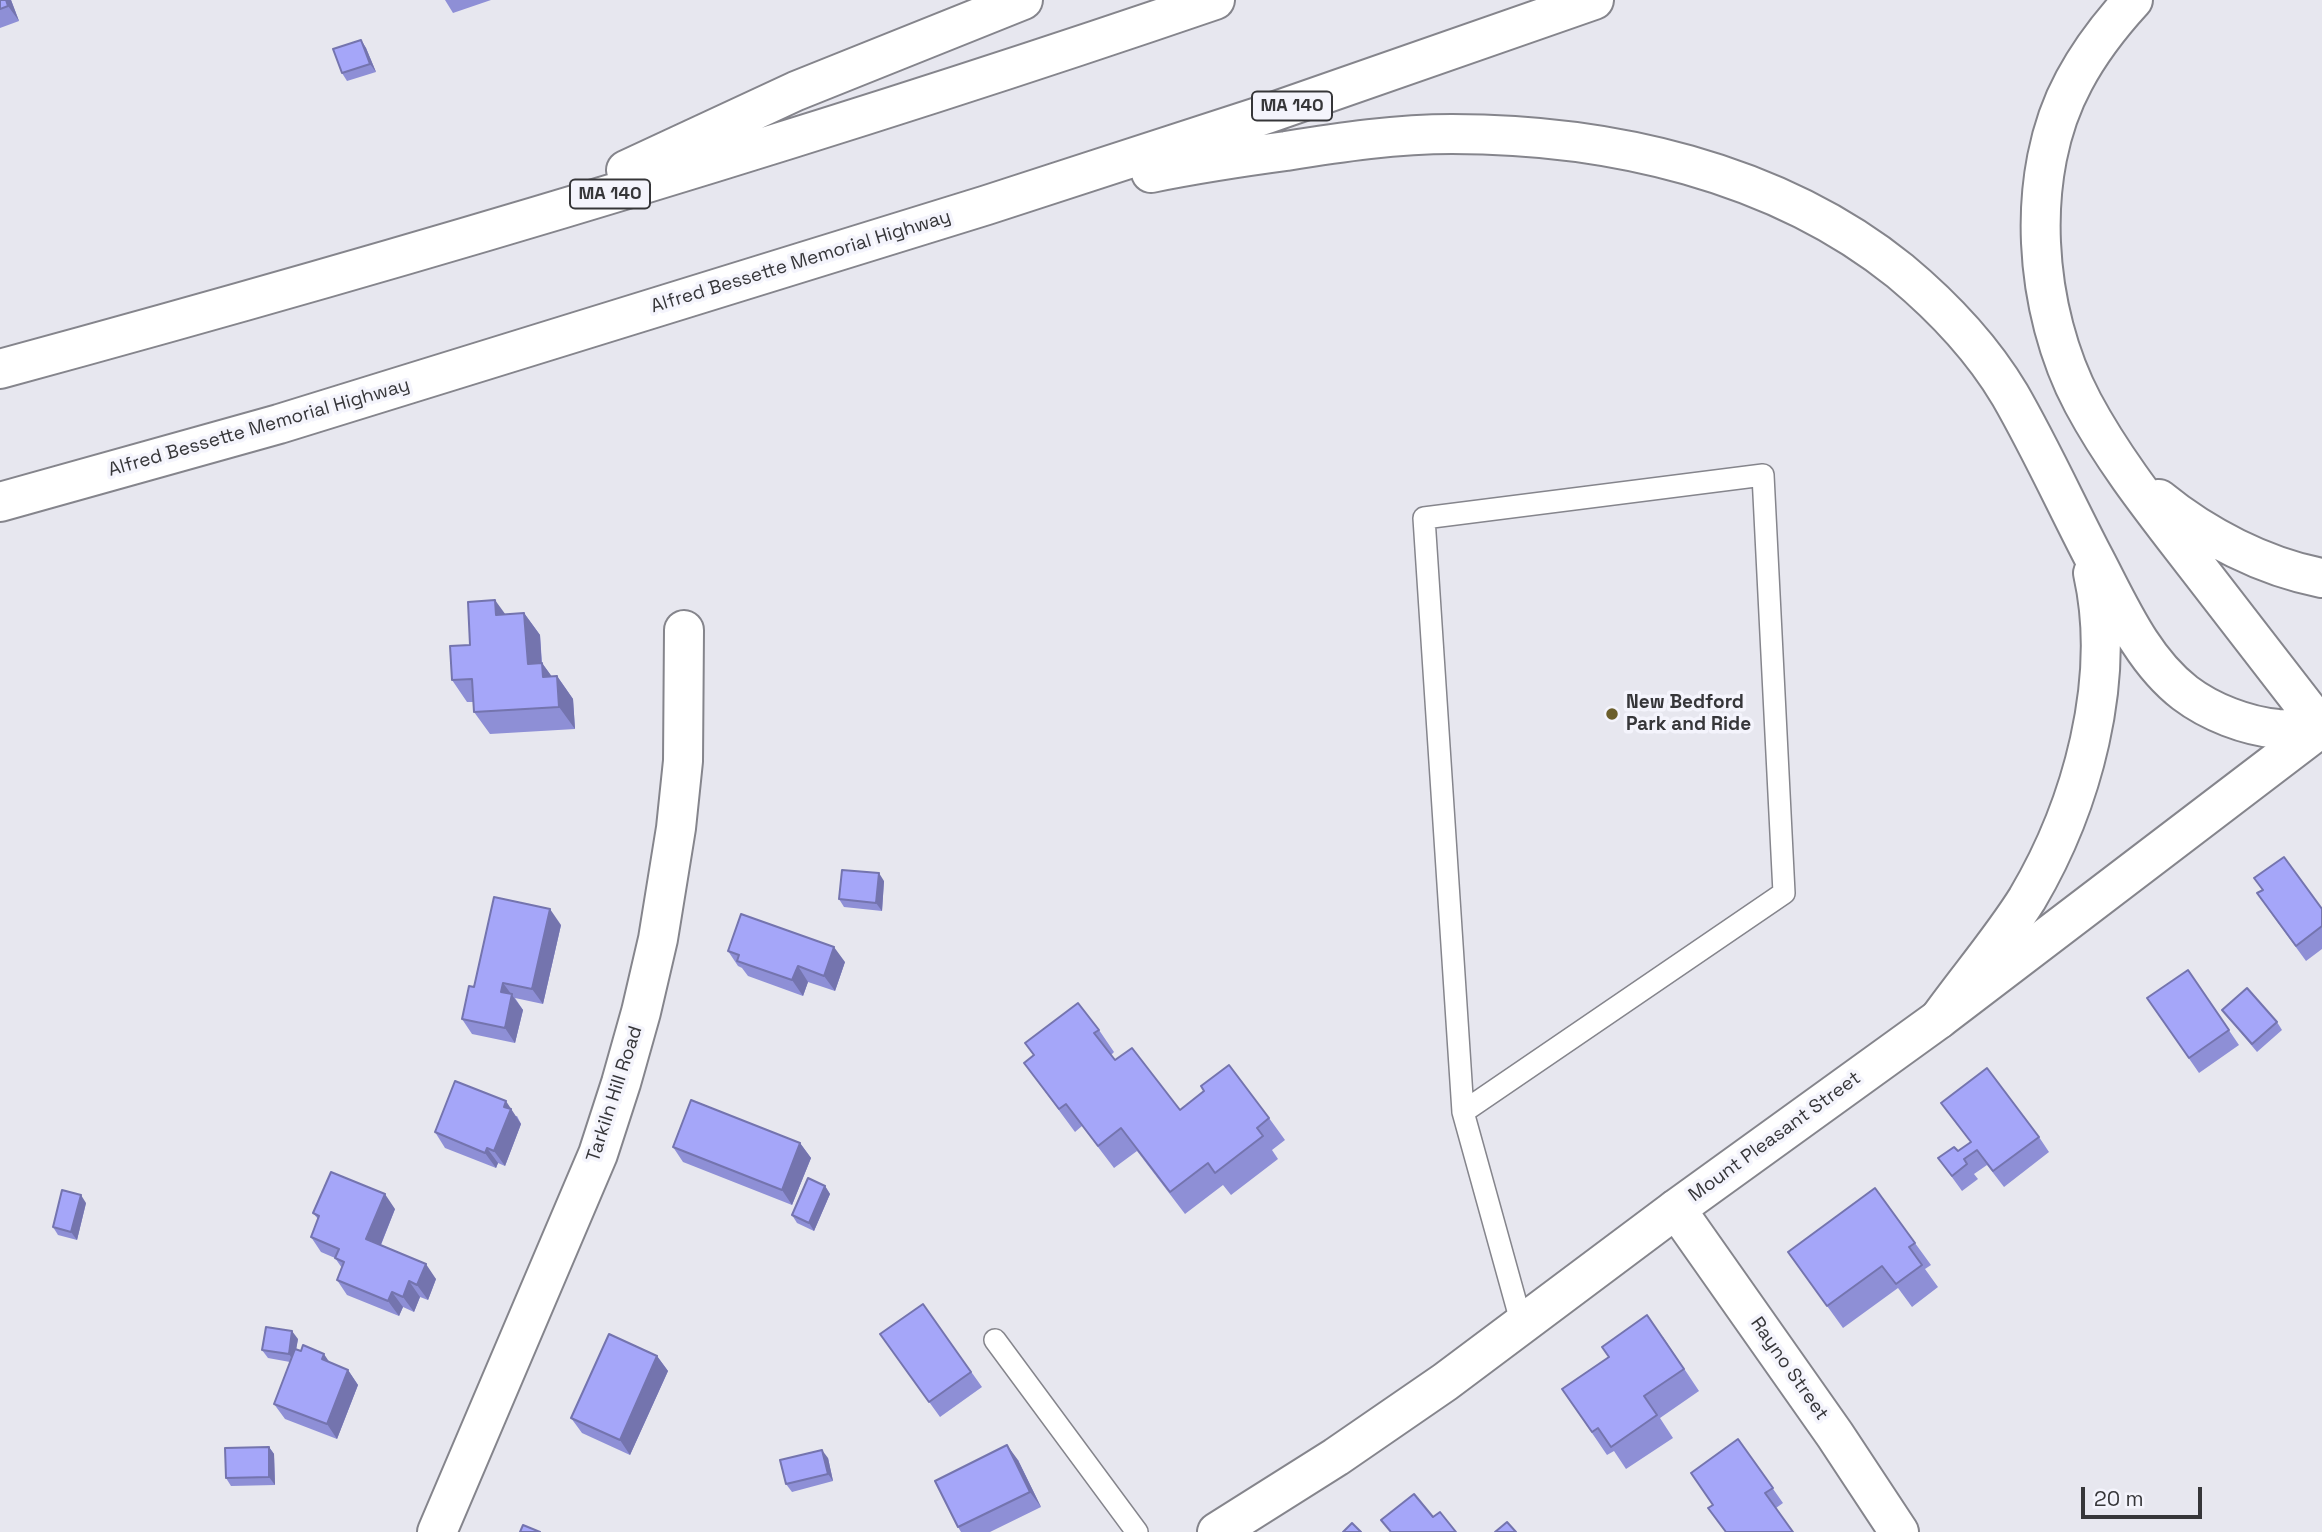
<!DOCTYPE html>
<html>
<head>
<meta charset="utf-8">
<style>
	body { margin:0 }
	#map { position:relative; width:2322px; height:1532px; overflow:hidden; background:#e7e7ef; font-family:"Space Grotesk",sans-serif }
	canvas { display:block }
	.scale { position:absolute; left:2081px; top:1487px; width:121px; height:32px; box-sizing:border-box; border:4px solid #363639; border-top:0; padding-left:9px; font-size:21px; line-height:24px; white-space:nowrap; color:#363639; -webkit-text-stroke:5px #f4f4fc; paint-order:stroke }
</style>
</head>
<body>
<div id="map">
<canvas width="2322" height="1532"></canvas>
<div class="scale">20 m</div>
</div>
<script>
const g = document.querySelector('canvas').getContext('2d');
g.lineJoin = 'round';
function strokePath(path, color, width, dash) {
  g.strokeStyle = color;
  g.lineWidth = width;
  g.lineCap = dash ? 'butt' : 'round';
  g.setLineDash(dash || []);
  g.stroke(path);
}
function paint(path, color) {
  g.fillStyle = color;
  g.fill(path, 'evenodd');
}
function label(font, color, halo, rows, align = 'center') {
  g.font = font + ' "Space Grotesk",sans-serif';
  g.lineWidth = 7;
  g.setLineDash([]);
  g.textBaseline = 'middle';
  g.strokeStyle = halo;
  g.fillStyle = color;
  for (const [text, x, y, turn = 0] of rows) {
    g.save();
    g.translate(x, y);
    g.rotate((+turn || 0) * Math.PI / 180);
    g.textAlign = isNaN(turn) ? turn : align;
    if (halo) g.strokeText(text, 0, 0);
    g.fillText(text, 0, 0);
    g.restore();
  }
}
const lane = new Path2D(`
	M 1463,1112 L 1424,518 L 1763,475 L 1784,893 L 1463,1112 L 1522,1325
	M 995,1340 L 1137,1532`);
const street = new Path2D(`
	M 1676,1209 L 1835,1435 L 1899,1532
	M 437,1532 L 598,1154 L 621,1083 L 641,1012 L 658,939 L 676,828 L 683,761 L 684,630`);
const secondary = new Path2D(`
	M 1217,1532 L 1336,1457 L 1445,1382 L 1676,1209 L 1939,1019 L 2322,727`);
const highway = new Path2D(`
	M 2133,0 C 2110,25 2090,51 2074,81 C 2023,175 2034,311 2083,403 C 2114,461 2155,512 2195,564 C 2237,618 2279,673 2321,727
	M 626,170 L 796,91 L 1023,0
	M 1151,173 C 1196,164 1241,157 1286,151 C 1341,142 1397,134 1452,134 C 1608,134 1776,171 1900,271 C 1942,306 1982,348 2010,395 C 2040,447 2065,502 2093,556 C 2118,603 2141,659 2185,693 C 2210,712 2246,726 2278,729 C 2292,730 2307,728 2321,727
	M 0,369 C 408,258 815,137 1215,0
	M 2159,499 C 2204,536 2264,567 2322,578
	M 0,502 L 279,424 L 987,205 L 1267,114 L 1594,0
	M 1939,1019 C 1967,980 2002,939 2027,899 C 2082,806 2117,680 2093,573`);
strokePath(lane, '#85858c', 24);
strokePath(street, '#85858c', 42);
strokePath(secondary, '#85858c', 42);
strokePath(highway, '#85858c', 42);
strokePath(lane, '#fff', 21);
strokePath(street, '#fff', 38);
strokePath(secondary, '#fff', 38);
strokePath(highway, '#fff', 38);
paint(new Path2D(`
	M 0,0 L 11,0 L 19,21 L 0,28 Z
	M 445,0 L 491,0 L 453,13 Z
	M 361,40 L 366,48 L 376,72 L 347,81 L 342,73 Z
	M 524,613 L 540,635 L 542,663 L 552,677 L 557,676 L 573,699 L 575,729 L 490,734 L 474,712 L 474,702 L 467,702 L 452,680 L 470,645 L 505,615 Z
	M 884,881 L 882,911 L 844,907 L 839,899 Z
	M 2268,909 L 2322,909 L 2322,949 L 2306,961 Z
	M 561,925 L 543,1004 L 515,998 L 523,1010 L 515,1043 L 472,1034 L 462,1019 L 474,987 Z
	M 728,951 L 845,962 L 835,991 L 808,982 L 803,996 L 748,976 L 742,968 L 738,966 Z
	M 2188,970 L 2239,1045 L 2199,1073 L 2147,998 Z
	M 2222,1010 L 2277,1022 L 2282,1030 L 2257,1052 Z
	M 1099,1030 L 1114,1052 L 1111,1055 L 1115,1060 L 1180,1110 L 1269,1118 L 1285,1140 L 1272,1150 L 1278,1159 L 1231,1195 L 1223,1185 L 1185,1214 L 1137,1151 L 1114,1168 L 1082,1126 L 1075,1132 L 1024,1063 L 1034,1056 L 1025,1043 Z
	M 517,1116 L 521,1124 L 505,1166 L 498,1163 L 496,1168 L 445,1148 L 435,1132 Z
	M 2039,1137 L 2049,1152 L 2004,1187 L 1987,1165 L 1974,1174 L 1978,1179 L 1962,1191 L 1938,1158 L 1958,1151 Z
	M 800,1143 L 811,1158 L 792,1205 L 683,1162 L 673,1147 Z
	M 825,1186 L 830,1194 L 814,1231 L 797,1223 L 792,1215 Z
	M 86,1203 L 77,1240 L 58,1235 L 53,1227 Z
	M 395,1209 L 381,1245 L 436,1279 L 428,1300 L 420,1297 L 414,1312 L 403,1307 L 399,1316 L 347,1295 L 337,1280 L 342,1268 L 335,1258 L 321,1252 L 311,1237 L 318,1219 L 313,1213 Z
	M 1915,1243 L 1931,1265 L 1925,1269 L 1938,1287 L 1912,1307 L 1898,1288 L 1843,1328 L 1788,1252 Z
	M 923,1304 L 982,1387 L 940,1417 L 880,1334 Z
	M 1663,1337 L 1699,1391 L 1660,1418 L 1673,1438 L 1626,1469 L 1614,1451 L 1607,1455 L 1562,1389 Z
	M 298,1339 L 296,1349 L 348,1370 L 358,1385 L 337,1439 L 285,1419 L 274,1404 L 290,1362 L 268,1358 L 262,1350 Z
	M 657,1356 L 668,1371 L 630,1455 L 582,1433 L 571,1418 Z
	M 1738,1439 L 1783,1503 L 1776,1508 L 1713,1505 Z
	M 269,1447 L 274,1454 L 275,1485 L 231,1486 L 226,1478 Z
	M 828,1458 L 833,1481 L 792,1492 L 786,1484 Z
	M 1018,1460 L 1041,1507 L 990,1532 L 961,1532 L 958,1527 Z`), '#8e8fd6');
paint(new Path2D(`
	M 6,0 L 11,0 L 19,21 L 8,6 Z
	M 361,40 L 366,48 L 376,72 L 370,64 Z
	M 495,600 L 511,622 L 496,615 Z
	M 524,613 L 540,635 L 543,687 L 528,664 Z
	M 542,663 L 558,685 L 543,677 Z
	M 557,676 L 573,699 L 575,729 L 559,707 Z
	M 879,873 L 884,881 L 882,911 L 876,903 Z
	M 550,909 L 561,925 L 543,1004 L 532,989 Z
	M 834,947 L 845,962 L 835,991 L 824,976 Z
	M 798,966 L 808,982 L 803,996 L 792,980 Z
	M 503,983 L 523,1010 L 515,1043 L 505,1028 L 501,992 Z
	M 506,1101 L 521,1124 L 505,1166 L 494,1151 Z
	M 800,1143 L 811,1158 L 792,1205 L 782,1190 Z
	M 487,1148 L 498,1163 L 496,1168 L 485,1153 Z
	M 825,1186 L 830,1194 L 814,1231 L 809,1223 Z
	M 385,1194 L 395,1209 L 377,1254 L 366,1239 Z
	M 81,1195 L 86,1203 L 77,1240 L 71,1232 Z
	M 426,1264 L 436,1279 L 428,1300 L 417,1285 Z
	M 409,1281 L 420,1297 L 414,1312 L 403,1297 Z
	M 392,1292 L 403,1307 L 399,1316 L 388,1301 Z
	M 292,1331 L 298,1339 L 294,1362 L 289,1354 Z
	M 324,1354 L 334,1369 L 322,1359 Z
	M 657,1356 L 668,1371 L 630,1455 L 620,1440 Z
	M 348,1370 L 358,1385 L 337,1439 L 327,1424 Z
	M 1007,1445 L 1018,1460 L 1041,1507 L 1030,1492 Z
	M 269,1447 L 274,1454 L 275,1485 L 269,1477 Z
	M 822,1450 L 828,1458 L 833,1481 L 828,1474 Z`), '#7474ae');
const building = new Path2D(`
	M 0,0 L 6,0 L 8,6 L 0,9 Z
	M 361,40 L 370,64 L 342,73 L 333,49 Z
	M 495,600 L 496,615 L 524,613 L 528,664 L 542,663 L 543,677 L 557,676 L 559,707 L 474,712 L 472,679 L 452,680 L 450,646 L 470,645 L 468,602 Z
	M 2284,857 L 2322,909 L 2322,926 L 2296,946 L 2257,893 L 2263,890 L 2254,878 Z
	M 842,870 L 879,873 L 876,903 L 839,899 Z
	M 494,897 L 550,909 L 532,989 L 503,983 L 501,992 L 512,994 L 505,1028 L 462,1019 L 469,986 L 474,987 Z
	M 741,914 L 834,947 L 824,976 L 798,966 L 792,980 L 737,961 L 739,955 L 728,951 Z
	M 2188,970 L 2229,1030 L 2189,1058 L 2147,998 Z
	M 2247,988 L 2277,1022 L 2252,1044 L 2222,1010 Z
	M 1078,1003 L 1099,1030 L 1094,1033 L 1115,1060 L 1132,1048 L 1180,1110 L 1204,1091 L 1201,1086 L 1229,1065 L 1269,1118 L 1257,1128 L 1263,1136 L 1215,1173 L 1208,1163 L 1170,1192 L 1121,1128 L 1098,1146 L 1066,1104 L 1059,1109 L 1024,1063 L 1034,1055 L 1025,1043 Z
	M 1987,1068 L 2039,1137 L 1993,1171 L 1977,1150 L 1964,1159 L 1967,1164 L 1952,1176 L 1938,1158 L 1954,1147 L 1958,1151 L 1971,1142 L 1941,1103 Z
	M 455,1081 L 506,1101 L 504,1107 L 511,1109 L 494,1151 L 487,1148 L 485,1153 L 435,1132 Z
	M 691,1100 L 800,1143 L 782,1190 L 673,1147 Z
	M 331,1172 L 385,1194 L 366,1239 L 426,1264 L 417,1285 L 409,1281 L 403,1297 L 392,1292 L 388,1301 L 337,1280 L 344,1262 L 335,1258 L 339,1249 L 311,1237 L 319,1216 L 313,1213 Z
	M 808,1178 L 825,1186 L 809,1223 L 792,1215 Z
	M 1875,1188 L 1915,1243 L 1909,1247 L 1922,1265 L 1896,1284 L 1882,1266 L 1827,1306 L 1788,1252 Z
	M 62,1190 L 81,1195 L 71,1232 L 53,1227 Z
	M 923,1304 L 971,1372 L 929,1402 L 880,1334 Z
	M 1647,1315 L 1684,1369 L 1644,1396 L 1657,1415 L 1611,1447 L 1598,1428 L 1592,1432 L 1562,1389 L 1609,1357 L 1602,1347 Z
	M 266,1327 L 292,1331 L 289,1354 L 262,1350 Z
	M 609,1334 L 657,1356 L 620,1440 L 571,1418 Z
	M 303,1345 L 324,1354 L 322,1359 L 348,1370 L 327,1424 L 274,1404 L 295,1349 L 301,1351 Z
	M 1738,1439 L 1773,1488 L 1765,1493 L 1793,1532 L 1726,1532 L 1708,1508 L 1713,1505 L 1691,1473 Z
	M 1007,1445 L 1030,1492 L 958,1527 L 935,1481 Z
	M 269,1447 L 269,1477 L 226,1478 L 225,1448 Z
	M 822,1450 L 828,1474 L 786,1484 L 780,1460 Z
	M 1414,1494 L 1433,1517 L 1440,1512 L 1456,1532 L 1391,1532 L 1381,1520 Z
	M 1507,1522 L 1516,1532 L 1495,1532 Z
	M 1352,1523 L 1361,1532 L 1343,1532 Z
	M 523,1525 L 540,1532 L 520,1532 Z`);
paint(building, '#a5a6f9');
strokePath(building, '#7474ae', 2);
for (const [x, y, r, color] of [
	[1612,714,7,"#6b5e2b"]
]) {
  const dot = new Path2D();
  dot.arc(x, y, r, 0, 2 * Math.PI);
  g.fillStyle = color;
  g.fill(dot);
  strokePath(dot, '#f4f4fc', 2.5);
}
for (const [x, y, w] of [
	[1292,106,80],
	[610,194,80]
]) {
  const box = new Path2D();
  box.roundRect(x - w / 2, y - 14.5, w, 29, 5);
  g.fillStyle = '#f4f4fc';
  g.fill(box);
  strokePath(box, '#363639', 2);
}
label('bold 18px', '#363639', null, [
	["MA 140",1292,106],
	["MA 140",610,194]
]);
label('19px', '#363639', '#f4f4fc', [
	["Alfred Bessette Memorial Highway",801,262,-17],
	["Alfred Bessette Memorial Highway",259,428,-16],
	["Tarkiln Hill Road",615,1094,-72],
	["Mount Pleasant Street",1775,1137,-36],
	["Rayno Street",1789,1369,55]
]);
label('bold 19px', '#363639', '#f4f4fc', [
	["New Bedford",1626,703],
	["Park and Ride",1626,725]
], 'left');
</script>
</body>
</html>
